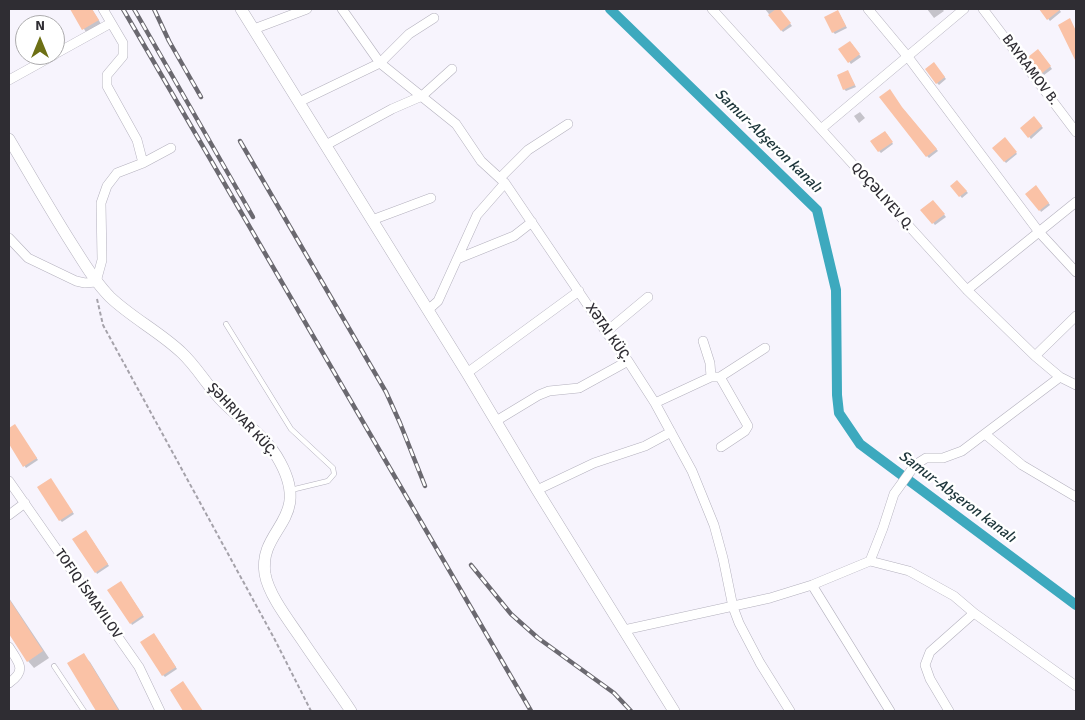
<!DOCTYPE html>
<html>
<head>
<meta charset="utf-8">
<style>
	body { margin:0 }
	#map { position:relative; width:1085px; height:720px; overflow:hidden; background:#f7f4fd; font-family:Signika,sans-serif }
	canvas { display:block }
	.frame { position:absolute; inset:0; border:10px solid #2f2d33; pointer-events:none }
	.north { position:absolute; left:15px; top:15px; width:50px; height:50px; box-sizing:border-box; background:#fff; border:1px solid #acabad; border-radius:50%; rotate:0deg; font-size:14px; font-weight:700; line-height:20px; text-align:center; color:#2f2d33 }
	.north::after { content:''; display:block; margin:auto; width:18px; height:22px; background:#6d7015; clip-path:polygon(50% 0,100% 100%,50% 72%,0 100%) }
</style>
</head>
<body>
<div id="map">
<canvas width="1085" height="720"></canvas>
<div class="frame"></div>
<div class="north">N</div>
</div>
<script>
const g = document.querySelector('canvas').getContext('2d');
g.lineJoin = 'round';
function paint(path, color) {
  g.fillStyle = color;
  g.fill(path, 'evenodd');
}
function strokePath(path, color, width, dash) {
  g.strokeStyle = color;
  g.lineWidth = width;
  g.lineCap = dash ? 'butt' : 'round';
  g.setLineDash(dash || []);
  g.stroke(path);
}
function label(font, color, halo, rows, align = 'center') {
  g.font = font + ' Signika,sans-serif';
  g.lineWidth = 5;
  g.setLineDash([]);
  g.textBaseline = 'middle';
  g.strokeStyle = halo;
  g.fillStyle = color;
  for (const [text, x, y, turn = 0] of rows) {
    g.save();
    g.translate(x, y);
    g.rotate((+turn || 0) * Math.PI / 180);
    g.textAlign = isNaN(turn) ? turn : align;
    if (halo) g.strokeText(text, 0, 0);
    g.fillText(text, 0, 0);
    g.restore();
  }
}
paint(new Path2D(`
	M 71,9 L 92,9 L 101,24 L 86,32 Z
	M 765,9 L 779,9 L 792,26 L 783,32 Z
	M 927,9 L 942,9 L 944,11 L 934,18 Z
	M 1040,9 L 1059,9 L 1061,12 L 1050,21 Z
	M 839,13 L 847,28 L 835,34 L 833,32 Z
	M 852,44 L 861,57 L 851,64 L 840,50 Z
	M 1040,52 L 1052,69 L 1044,75 L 1042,73 Z
	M 936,66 L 946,79 L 939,85 L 937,83 Z
	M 848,72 L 856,87 L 846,91 L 844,89 Z
	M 904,110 L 938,151 L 929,158 L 927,156 Z
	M 860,112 L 865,118 L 859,123 L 854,116 Z
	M 1034,118 L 1043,128 L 1031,139 L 1022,128 Z
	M 887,134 L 893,144 L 881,153 L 879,151 Z
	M 1005,139 L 1017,154 L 1006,163 L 994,148 Z
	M 957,181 L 968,193 L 962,198 L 951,186 Z
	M 1038,189 L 1050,205 L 1041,212 L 1040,210 Z
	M 933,201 L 946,217 L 935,225 L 922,210 Z
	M 15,426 L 38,460 L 26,468 L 9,442 L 9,430 Z
	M 52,482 L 74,514 L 62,522 L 60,520 Z
	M 88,534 L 109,566 L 97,574 L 96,572 Z
	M 123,585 L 144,617 L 132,625 L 131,623 Z
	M 9,598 L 49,658 L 34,668 L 28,661 L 9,632 Z
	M 156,637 L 177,669 L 165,677 L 163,675 Z
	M 83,655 L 90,662 L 120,711 L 98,711 L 69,664 Z`), '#0003');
strokePath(new Path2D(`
	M 610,9 L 817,210 L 836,290 L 837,395 L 839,413 L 860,444 L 1076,605`), '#3da9be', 10);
paint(new Path2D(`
	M 70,9 L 92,9 L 99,20 L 82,30 Z
	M 776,9 L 780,9 L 791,23 L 781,31 L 768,15 Z
	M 1039,9 L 1061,9 L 1047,20 Z
	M 838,10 L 846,26 L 832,33 L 824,17 Z
	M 1070,18 L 1076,31 L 1076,62 L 1058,25 Z
	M 850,41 L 860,54 L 848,63 L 838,49 Z
	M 1038,49 L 1051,66 L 1041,74 L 1028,57 Z
	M 934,62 L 945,77 L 936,84 L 925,69 Z
	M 848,70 L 855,85 L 843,90 L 837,75 Z
	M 890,89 L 902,107 L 937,149 L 926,157 L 879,97 Z
	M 1034,116 L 1042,126 L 1028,138 L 1020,128 Z
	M 885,131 L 893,142 L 878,152 L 870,141 Z
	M 1005,137 L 1017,152 L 1004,162 L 992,148 Z
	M 957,180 L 967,191 L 959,197 L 950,186 Z
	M 1036,185 L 1049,203 L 1039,211 L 1025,194 Z
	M 933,200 L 945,214 L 932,224 L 920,210 Z
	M 15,424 L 37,458 L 23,467 L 9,444 L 9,428 Z
	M 51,478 L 73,512 L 59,521 L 37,487 Z
	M 86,530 L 108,564 L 95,573 L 72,539 Z
	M 121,581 L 143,615 L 130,624 L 107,590 Z
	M 9,599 L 43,651 L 27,662 L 9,634 Z
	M 154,633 L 176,667 L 162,676 L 140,642 Z
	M 84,653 L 119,711 L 96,711 L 67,663 Z
	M 183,681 L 203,711 L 183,711 L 170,690 Z`), '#fac2a6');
const service = new Path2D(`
	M 226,324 L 291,429 L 333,468 L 334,474 L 328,481 L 291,490
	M 54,666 L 84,711`);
const minor = new Path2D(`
	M 103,9 L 123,43 L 123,56 L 107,75 L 107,86 L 137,140 L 143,163
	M 342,9 L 380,63 L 456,124 L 481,161 L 505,183 L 606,332 L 628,361 L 655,403 L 692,471 L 714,525 L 723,558 L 733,607 L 739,623 L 760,663 L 790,711
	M 712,9 L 967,290 L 1035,356 L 1060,377 L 1076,385
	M 868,9 L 908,57 L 1039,232 L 1076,272
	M 983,9 L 1076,132
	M 254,29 L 307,9
	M 55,54 L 111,23
	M 9,80 L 54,55
	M 299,102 L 380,63 L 409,34 L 434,18
	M 821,129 L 964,9
	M 326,145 L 392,109 L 422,96 L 452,69
	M 500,178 L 528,150 L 568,124
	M 372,220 L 431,198
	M 9,238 L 28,258 L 76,281 L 85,283 L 96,282 L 102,260 L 101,203 L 107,186 L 117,173 L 143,163 L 171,148
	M 457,259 L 514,236 L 532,222
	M 967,290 L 1076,202
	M 428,310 L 438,301 L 477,215 L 505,183
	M 606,332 L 648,297
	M 703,341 L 710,363 L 711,377
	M 1035,356 L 1076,316
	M 467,373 L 579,291
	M 720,377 L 765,348
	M 655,403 L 711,377 L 720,377 L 748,426 L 745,431 L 721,447
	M 496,421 L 539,395 L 549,391 L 579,388 L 628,361
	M 985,434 L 1022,465 L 1076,497
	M 9,481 L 139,667 L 160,711
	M 537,490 L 594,463 L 645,446 L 671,432
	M 9,515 L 25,503
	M 870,561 L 909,571 L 954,596 L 974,613 L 1076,686
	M 812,585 L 890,711
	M 624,630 L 770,598 L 812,585 L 870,561 L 883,528 L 894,494 L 915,465 L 926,458 L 943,458 L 962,451 L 1060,377
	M 9,647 C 18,662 28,670 9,683
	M 949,711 L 930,679 L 925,665 L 930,652 L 974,613`);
const tertiary = new Path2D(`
	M 241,9 L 467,373 L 537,490 L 674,711
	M 9,139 C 31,176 53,215 77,252 C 87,268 97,284 110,297 C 132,318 160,332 182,353 C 197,367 208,387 223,402 C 242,421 267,437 280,462 C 312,521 258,528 265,574 C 269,596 290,622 302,640 C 318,664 335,687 351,711`);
strokePath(service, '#b3b0bd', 5.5);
strokePath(minor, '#b3b0bd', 10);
strokePath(tertiary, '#b3b0bd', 12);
strokePath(new Path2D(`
	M 97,299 L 103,325 L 274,638 L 311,711`), '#a5a2aa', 2, [4, 2.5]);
strokePath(service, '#fff', 4.5);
strokePath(minor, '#fff', 9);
strokePath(tertiary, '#fff', 11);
const rail = new Path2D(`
	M 123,9 L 531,711
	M 134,9 L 253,217
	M 154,9 L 169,41 L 201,97
	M 240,141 L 386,392 L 400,423 L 425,486
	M 471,565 L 511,614 L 538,638 L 614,693 L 631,711`);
strokePath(rail, '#6b6970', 4.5);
strokePath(rail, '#fff', 2.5, [8]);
label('14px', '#2f2d33', '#fff', [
	["BAYRAMOV B.",1030,70,53],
	["QOÇƏLIYEV Q.",882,197,48],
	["XƏTAI KÜÇ.",608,333,55],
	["ŞƏHRIYAR KÜÇ.",242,420,47],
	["TOFIQ İSMAYILOV",88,594,55]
]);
label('italic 15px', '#1d353a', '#fff', [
	["Samur-Abşeron kanalı",768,141,44],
	["Samur-Abşeron kanalı",957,497,37]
]);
</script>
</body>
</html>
